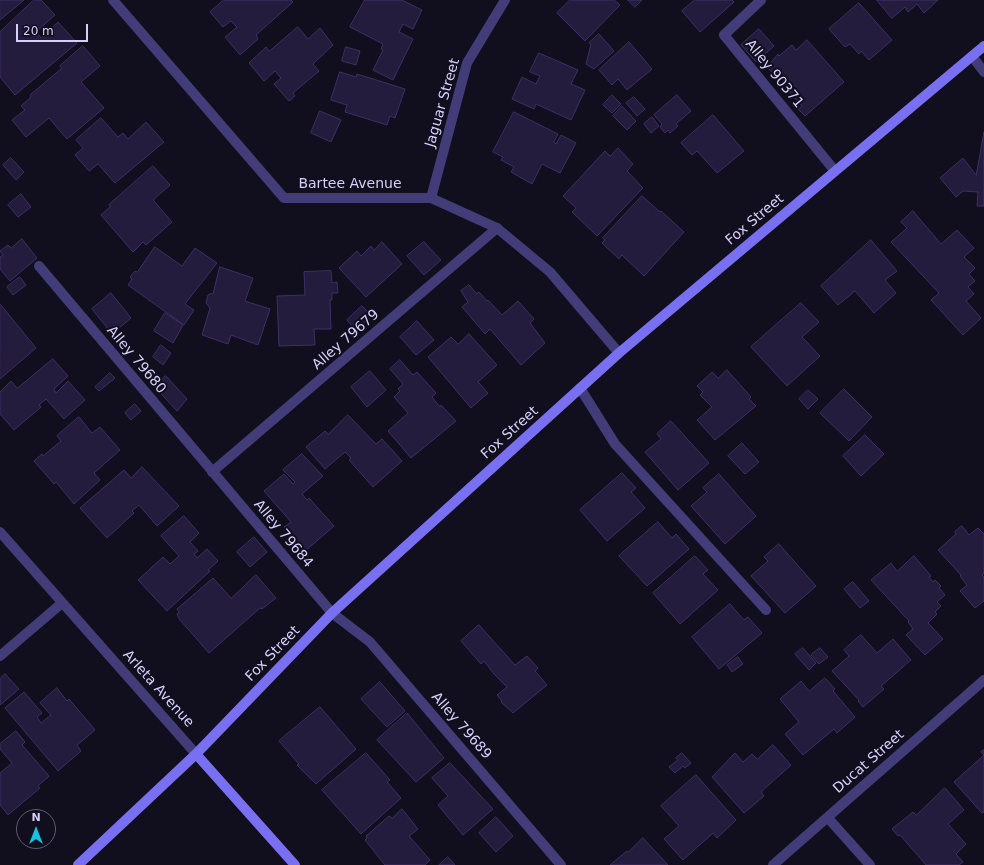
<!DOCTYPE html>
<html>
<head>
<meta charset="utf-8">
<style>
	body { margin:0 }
	#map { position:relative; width:984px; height:865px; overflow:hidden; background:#110e1d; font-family:"DejaVu Sans",sans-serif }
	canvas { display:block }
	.north { position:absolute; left:16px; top:809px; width:40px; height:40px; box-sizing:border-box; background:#110e1d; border:1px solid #605b75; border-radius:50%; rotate:0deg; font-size:11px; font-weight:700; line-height:16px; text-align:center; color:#d6cffa }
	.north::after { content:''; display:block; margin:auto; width:14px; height:18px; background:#15c2e0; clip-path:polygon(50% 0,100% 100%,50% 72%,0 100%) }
	.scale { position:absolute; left:16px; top:24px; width:72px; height:18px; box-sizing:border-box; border:2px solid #d6cffa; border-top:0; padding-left:5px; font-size:12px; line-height:14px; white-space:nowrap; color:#d6cffa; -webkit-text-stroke:3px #110e1d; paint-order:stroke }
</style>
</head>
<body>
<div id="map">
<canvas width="984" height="865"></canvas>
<div class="north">N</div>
<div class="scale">20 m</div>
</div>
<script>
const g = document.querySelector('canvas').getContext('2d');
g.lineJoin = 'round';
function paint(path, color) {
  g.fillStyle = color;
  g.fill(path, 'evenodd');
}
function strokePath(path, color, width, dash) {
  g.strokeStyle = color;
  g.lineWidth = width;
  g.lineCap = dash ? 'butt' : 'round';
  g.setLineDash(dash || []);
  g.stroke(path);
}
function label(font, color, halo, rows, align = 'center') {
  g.font = font + ' "DejaVu Sans",sans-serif';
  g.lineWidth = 4;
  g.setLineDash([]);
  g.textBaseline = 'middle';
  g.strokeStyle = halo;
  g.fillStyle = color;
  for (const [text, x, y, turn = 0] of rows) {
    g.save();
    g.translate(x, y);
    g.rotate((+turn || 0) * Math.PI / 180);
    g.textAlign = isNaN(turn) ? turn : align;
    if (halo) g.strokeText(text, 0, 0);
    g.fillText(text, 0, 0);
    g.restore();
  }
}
const building = new Path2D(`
	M 0,0 L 24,0 L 0,20 Z
	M 34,0 L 41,0 L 55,15 L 36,32 L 41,38 L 58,22 L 77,43 L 15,95 L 0,77 L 0,32 Z
	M 224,0 L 291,0 L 293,2 L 256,35 L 258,39 L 240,55 L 225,37 L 237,27 L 231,21 L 223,27 L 210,12 Z
	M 365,0 L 402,0 L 422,10 L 413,29 L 403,24 L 399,32 L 413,39 L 393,80 L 373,70 L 383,50 L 381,49 L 383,44 L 350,27 Z
	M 570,0 L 614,0 L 620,5 L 585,41 L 557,13 Z
	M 628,0 L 642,0 L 635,7 Z
	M 695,0 L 732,0 L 734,2 L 700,32 L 682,11 Z
	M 877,0 L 938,0 L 924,13 L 917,4 L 908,12 L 905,7 L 892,18 Z
	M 859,3 L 892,40 L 869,60 L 861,51 L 859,54 L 850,44 L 845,47 L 829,29 Z
	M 298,27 L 308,39 L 320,28 L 333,45 L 313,64 L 319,71 L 293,93 L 295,96 L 289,101 L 274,84 L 281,78 L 275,71 L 264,81 L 249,63 L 266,47 L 269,51 Z
	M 759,29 L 774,46 L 756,62 L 741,45 Z
	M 599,34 L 614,51 L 594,69 L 586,64 L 591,44 L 589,43 Z
	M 807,40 L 844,82 L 805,116 L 798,109 L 802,106 L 767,67 L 778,54 L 779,56 L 792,45 L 796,50 Z
	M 629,42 L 652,69 L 627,90 L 618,79 L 612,85 L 599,70 Z
	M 83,46 L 100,66 L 81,82 L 104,108 L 67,139 L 49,118 L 26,137 L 12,120 L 25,110 L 21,106 L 31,97 L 30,95 L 62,68 L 60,66 Z
	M 346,47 L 360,51 L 356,65 L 342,61 Z
	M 539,53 L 578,70 L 571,84 L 585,90 L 571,120 L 536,104 L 534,109 L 512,99 L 522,77 L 536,84 L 540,76 L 530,72 Z
	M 340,72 L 356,77 L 357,74 L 405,89 L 395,118 L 390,116 L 387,125 L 345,112 L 347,105 L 331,100 Z
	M 612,95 L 621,104 L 612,113 L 603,105 Z
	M 677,95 L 691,111 L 676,124 L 678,126 L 670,133 L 668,130 L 665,133 L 660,127 L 662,124 L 654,115 Z
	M 634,97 L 645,109 L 637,116 L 626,103 Z
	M 622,106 L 636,121 L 627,130 L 613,116 Z
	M 320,111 L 341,120 L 331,142 L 311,133 Z
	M 514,112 L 558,134 L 554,142 L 556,144 L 561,135 L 576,143 L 560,173 L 542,164 L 532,184 L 511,172 L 514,167 L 501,160 L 503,157 L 493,152 Z
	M 713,115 L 744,151 L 717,173 L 697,151 L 692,155 L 681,143 Z
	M 652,117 L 659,126 L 651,133 L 644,124 Z
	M 101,118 L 118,137 L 123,133 L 128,139 L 146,122 L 164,142 L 115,183 L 98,164 L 89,171 L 75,155 L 83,148 L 76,140 Z
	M 984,132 L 984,206 L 977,206 L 978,192 L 963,191 L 956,197 L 940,178 L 963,158 L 976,175 Z
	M 618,148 L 633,164 L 627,171 L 643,188 L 597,236 L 572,212 L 576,208 L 563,196 L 605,151 L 610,156 Z
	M 11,158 L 24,172 L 16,180 L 3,165 Z
	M 153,166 L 170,185 L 153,200 L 172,222 L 146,245 L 143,242 L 133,252 L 101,215 L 111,206 L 109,205 Z
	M 21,194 L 31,207 L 18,217 L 8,205 Z
	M 642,196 L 660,212 L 661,211 L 684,232 L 644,276 L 622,255 L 619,259 L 602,243 L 605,240 L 603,238 Z
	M 913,211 L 941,244 L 957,230 L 974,248 L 964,257 L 975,268 L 969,274 L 975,281 L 968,287 L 974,294 L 966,301 L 981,318 L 963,335 L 931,300 L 939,293 L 891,242 L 907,228 L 901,222 Z
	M 22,239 L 37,258 L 10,281 L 0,269 L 0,257 L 3,255 L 0,251 L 8,245 L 11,248 Z
	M 871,240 L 897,271 L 885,280 L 896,293 L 874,313 L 855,291 L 838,305 L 821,286 Z
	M 382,242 L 402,264 L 366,297 L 339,268 L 357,251 L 361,256 L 371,246 L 374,250 Z
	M 424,242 L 441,260 L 424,275 L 407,256 Z
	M 155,247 L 182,266 L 195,248 L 217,263 L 185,304 L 194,310 L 184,325 L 128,285 L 132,279 L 130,277 L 135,271 L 137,272 Z
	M 220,267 L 253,278 L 245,301 L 270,309 L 258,345 L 231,335 L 228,344 L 202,335 L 210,308 L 206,303 L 208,295 L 213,293 Z
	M 331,271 L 332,283 L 337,282 L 338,293 L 332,293 L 332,300 L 330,300 L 331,329 L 314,329 L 315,345 L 279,346 L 277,296 L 305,295 L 304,272 Z
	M 20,277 L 26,285 L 13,295 L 7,287 Z
	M 469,285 L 477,294 L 479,292 L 487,301 L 488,300 L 502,315 L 518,301 L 534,319 L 530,323 L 545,343 L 521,365 L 490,329 L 485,334 L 462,307 L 468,302 L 461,291 Z
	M 111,293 L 131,318 L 112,334 L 92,309 Z
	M 801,303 L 819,322 L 802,337 L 820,356 L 787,386 L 751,347 Z
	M 0,304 L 36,348 L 0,379 Z
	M 362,306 L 372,316 L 356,331 L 347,320 Z
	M 165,313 L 183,325 L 173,343 L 154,331 Z
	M 417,321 L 434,340 L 416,355 L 400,337 Z
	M 469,334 L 497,365 L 478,382 L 488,393 L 471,408 L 428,357 L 451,337 L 458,344 Z
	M 161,345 L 171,353 L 163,365 L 153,357 Z
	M 53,359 L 68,376 L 54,389 L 56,393 L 68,381 L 85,400 L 64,419 L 46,399 L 39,405 L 41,407 L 14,430 L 0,414 L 0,392 L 11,381 L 17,388 Z
	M 400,360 L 413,375 L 417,372 L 436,393 L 432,397 L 440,407 L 441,405 L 456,421 L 411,458 L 388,431 L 408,413 L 394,397 L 400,391 L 398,389 L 403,384 L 390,369 Z
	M 727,370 L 751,397 L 749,399 L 756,406 L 715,440 L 697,420 L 712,407 L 700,395 L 703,392 L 697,386 L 712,372 L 718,378 Z
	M 370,371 L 386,390 L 367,407 L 351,387 Z
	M 110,373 L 115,378 L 99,391 L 95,387 Z
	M 166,376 L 187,399 L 177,411 L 154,386 Z
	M 844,389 L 872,417 L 849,441 L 820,413 Z
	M 808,390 L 818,399 L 808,409 L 799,399 Z
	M 135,404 L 141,411 L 131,420 L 125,413 Z
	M 348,415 L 376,444 L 382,439 L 402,461 L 373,487 L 349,460 L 351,458 L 345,452 L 325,469 L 306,447 L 325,431 L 328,434 Z
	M 79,417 L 92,433 L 100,427 L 120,450 L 94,473 L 100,480 L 74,504 L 56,482 L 54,484 L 34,461 L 42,454 L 43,456 L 61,441 L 57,436 Z
	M 671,421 L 709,463 L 678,490 L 645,452 L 661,439 L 657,434 Z
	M 865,435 L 884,454 L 861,476 L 843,456 Z
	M 742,443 L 759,462 L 745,474 L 728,456 Z
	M 302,454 L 323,476 L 302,494 L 307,500 L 309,498 L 334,526 L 304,552 L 284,527 L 291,522 L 264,491 L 284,474 L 293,484 L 295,482 L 283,470 Z
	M 142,467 L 179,506 L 157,526 L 139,505 L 132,511 L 134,513 L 107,538 L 80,508 L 124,470 L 131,478 Z
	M 622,473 L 636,488 L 631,492 L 645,508 L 607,541 L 580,510 Z
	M 719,474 L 756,516 L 725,544 L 691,506 L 707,492 L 703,488 Z
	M 184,516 L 199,533 L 190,542 L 198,551 L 194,554 L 197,558 L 207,549 L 218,561 L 208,570 L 210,571 L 167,611 L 138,580 L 163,557 L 170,564 L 179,556 L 161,536 Z
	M 658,522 L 672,538 L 676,534 L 689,549 L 647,586 L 619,556 Z
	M 962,526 L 969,535 L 978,528 L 984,534 L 984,573 L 982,575 L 984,577 L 984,601 L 975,608 L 960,591 L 967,585 L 960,576 L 961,575 L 938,550 L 956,534 L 955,532 Z
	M 254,537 L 267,552 L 250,567 L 237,552 Z
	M 779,544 L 816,586 L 785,613 L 751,576 L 768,561 L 764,557 Z
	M 695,556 L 708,570 L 703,574 L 718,590 L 680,624 L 653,593 Z
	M 914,556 L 931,576 L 929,577 L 933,582 L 935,580 L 941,586 L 939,588 L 945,595 L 937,602 L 941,606 L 935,612 L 937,614 L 928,623 L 943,639 L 925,655 L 906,635 L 913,629 L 908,622 L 909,621 L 871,580 L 891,563 L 897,571 Z
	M 256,575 L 276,598 L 262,609 L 260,608 L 209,653 L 180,620 L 177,614 L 179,612 L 177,609 L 213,578 L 231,598 Z
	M 853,582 L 869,601 L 860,608 L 844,589 Z
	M 730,604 L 744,620 L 748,617 L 762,633 L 719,669 L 692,637 Z
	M 479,625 L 515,665 L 527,656 L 538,668 L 535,671 L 547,685 L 513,713 L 501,702 L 502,701 L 497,695 L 507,687 L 494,674 L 484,661 L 481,664 L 461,641 Z
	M 861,635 L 877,653 L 893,639 L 911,660 L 881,686 L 884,689 L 863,707 L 858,701 L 859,700 L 832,671 L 849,656 L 844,650 Z
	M 803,648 L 816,663 L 809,670 L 795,654 Z
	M 820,648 L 828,657 L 819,664 L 811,655 Z
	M 738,657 L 743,664 L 732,672 L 727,665 Z
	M 5,674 L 19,689 L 0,705 L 0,679 Z
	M 825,678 L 835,689 L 833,691 L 855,717 L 837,733 L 834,729 L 803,755 L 785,734 L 799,722 L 780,699 L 801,681 L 809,691 Z
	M 380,682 L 405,711 L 387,727 L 361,699 Z
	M 57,688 L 67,701 L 69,699 L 95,730 L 77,745 L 81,751 L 58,771 L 5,708 L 24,692 L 42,713 L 37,717 L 41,723 L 51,715 L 40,703 Z
	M 320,707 L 356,749 L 316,784 L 297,765 L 299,764 L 279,741 Z
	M 407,713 L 444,758 L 416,782 L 377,740 Z
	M 16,731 L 25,742 L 22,745 L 49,776 L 38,786 L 40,788 L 8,815 L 0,805 L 0,773 L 12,763 L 0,749 L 0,744 Z
	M 773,745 L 791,765 L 761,792 L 764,796 L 744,813 L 712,777 L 735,753 L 743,762 L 752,754 L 757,759 Z
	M 984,750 L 984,812 L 982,813 L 954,782 L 984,755 L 981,752 Z
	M 366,753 L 390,780 L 387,782 L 401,798 L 361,834 L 322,790 Z
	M 682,753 L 691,763 L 685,768 L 683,766 L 675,773 L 669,767 L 678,760 L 676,758 Z
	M 450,763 L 493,809 L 463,835 L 438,805 L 448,796 L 432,778 Z
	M 696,775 L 736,820 L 717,838 L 713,833 L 683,860 L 664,839 L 679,826 L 661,806 Z
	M 945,788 L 964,810 L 948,824 L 966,844 L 956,854 L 963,862 L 959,865 L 926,865 L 900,835 L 898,836 L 892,829 L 913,812 L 916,815 Z
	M 402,809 L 418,829 L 409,836 L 430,860 L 425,865 L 385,865 L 365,840 L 367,838 L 366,836 L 389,816 L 392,818 Z
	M 496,817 L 513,836 L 496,852 L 479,833 Z
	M 643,838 L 668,865 L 610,865 L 627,851 L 628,852 Z
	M 448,857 L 455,865 L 439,865 Z`);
paint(building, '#241c3c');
strokePath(building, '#3d3066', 1);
strokePath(new Path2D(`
	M 761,0 L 724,35 L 835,171
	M 972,56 L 984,72
	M 39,266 L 332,613 L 370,642 L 561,865
	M 580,388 L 615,444 L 766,610
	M 212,472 L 497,228
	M 0,656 L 62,603`), '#423d78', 10);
strokePath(new Path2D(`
	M 113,0 L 284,198 L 431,198 L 497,228 L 550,272 L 619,353
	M 431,198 L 467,63 L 505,0
	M 0,532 L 196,754
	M 828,818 L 870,865
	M 773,865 L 984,680`), '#423d78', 10);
strokePath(new Path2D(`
	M 196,754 L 295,865
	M 78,865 L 196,754 L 332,613 L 619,353 L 984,46`), '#796ff1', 10);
label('14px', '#d6cffa', '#110e1d', [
	["Alley 90371",774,74,51],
	["Jaguar Street",443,103,-74],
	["Bartee Avenue",350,184],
	["Fox Street",755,220,-40],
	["Alley 79679",346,340,-41],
	["Alley 79680",136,360,50],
	["Fox Street",510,433,-42],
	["Alley 79684",283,534,50],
	["Fox Street",273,654,-46],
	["Arleta Avenue",158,689,48],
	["Alley 79689",461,726,49],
	["Ducat Street",869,762,-41]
]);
</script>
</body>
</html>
